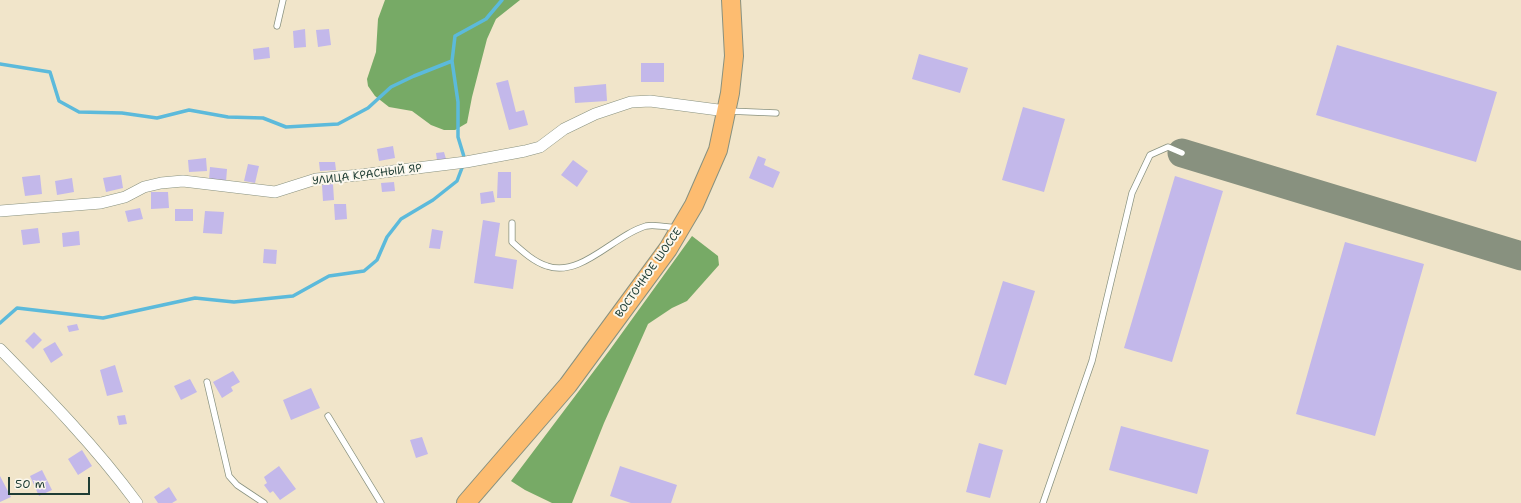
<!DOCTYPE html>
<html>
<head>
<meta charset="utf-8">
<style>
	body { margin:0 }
	#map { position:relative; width:1521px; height:503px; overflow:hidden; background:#f1e5ca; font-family:"Shantell Sans",sans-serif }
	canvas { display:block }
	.scale { position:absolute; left:8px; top:477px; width:82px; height:18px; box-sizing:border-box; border:2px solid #1f3d34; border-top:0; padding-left:5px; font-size:12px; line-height:14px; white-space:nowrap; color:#1f3d34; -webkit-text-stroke:3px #fbf7ec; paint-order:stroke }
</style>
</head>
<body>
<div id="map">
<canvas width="1521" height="503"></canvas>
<div class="scale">50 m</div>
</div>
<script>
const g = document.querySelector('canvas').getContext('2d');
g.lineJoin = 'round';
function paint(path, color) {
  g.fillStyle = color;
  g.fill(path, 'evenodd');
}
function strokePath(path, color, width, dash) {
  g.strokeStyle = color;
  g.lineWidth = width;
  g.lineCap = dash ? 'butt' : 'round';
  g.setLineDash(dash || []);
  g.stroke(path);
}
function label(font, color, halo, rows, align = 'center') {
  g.font = font + ' "Shantell Sans",sans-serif';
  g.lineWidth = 4;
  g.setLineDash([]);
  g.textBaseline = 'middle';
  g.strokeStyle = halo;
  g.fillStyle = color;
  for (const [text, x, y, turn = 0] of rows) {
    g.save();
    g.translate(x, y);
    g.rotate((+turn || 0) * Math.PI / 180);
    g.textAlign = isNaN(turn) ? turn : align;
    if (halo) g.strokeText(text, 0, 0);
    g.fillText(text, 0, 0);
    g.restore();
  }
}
paint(new Path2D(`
	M 385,0 L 520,0 L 496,19 L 487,39 L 472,97 L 467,123 L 455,130 L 444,130 L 431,125 L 412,111 L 389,107 L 375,96 L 368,86 L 367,79 L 376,52 L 378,19 Z
	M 692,236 L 718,256 L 719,265 L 687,301 L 672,308 L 648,324 L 604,423 L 572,503 L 552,503 L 525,490 L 511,481 L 609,351 Z`), '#7a6');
strokePath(new Path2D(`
	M 0,64 L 50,72 L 59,101 L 79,112 L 122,113 L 157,118 L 189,110 L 228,117 L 263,118 L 286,127 L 338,124 L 368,108 L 391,87 L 414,76 L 452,61 L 455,36 L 486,19 L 502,0
	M 0,323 L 17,308 L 103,318 L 195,298 L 234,302 L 293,296 L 329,276 L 364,271 L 377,260 L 387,237 L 401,219 L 433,200 L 457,181 L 465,160 L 458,137 L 458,102 L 452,61`), '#5cbadb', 3.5);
strokePath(new Path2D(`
	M 1182,153 L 1521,256`), '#88917f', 29);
paint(new Path2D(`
	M 305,29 L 306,47 L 294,48 L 293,31 Z
	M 329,29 L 331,45 L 318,47 L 316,30 Z
	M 1337,45 L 1497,92 L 1476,162 L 1316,115 Z
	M 269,47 L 270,58 L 254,60 L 253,49 Z
	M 919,54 L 968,68 L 960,93 L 912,79 Z
	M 641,63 L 664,63 L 664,82 L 641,82 Z
	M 508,80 L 516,112 L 524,110 L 528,125 L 509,130 L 496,83 Z
	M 606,84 L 607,101 L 575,103 L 574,87 Z
	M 1023,107 L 1065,119 L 1044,192 L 1002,180 Z
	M 393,146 L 395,158 L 379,161 L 377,149 Z
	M 444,152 L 446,159 L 437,160 L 436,153 Z
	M 758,156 L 766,159 L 764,165 L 780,172 L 773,188 L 749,178 Z
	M 206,158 L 207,171 L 189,172 L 188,160 Z
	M 573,160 L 588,171 L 577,187 L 561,175 Z
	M 319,162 L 335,162 L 336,170 L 320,171 Z
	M 248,164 L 259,166 L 255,183 L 244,181 Z
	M 210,167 L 227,169 L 226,182 L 209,180 Z
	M 498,172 L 511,172 L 511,198 L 497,198 Z
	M 40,175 L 42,194 L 25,196 L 22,177 Z
	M 121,175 L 123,188 L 106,192 L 103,178 Z
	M 1175,176 L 1223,191 L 1172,362 L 1124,348 Z
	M 72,178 L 74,192 L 57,195 L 55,181 Z
	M 394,182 L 395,191 L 382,192 L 381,183 Z
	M 333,184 L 334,200 L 323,201 L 322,185 Z
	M 493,191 L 495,202 L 481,204 L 480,193 Z
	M 151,192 L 168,192 L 169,208 L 151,209 Z
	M 334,204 L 346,204 L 347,219 L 335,220 Z
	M 140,208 L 143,219 L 128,222 L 125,211 Z
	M 175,209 L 193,209 L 193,221 L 175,221 Z
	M 205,211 L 224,212 L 222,234 L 203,233 Z
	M 483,220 L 500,223 L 495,256 L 517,260 L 513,289 L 474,283 Z
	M 38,228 L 40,243 L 23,245 L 21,230 Z
	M 432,229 L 443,231 L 440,249 L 429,248 Z
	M 79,231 L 80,245 L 63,247 L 62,233 Z
	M 1345,242 L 1424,264 L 1375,436 L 1296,414 Z
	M 264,249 L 277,250 L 276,264 L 263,263 Z
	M 1003,281 L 1035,291 L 1006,385 L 974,375 Z
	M 77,324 L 79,330 L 69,332 L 67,326 Z
	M 34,332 L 42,340 L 33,349 L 25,341 Z
	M 55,342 L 63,355 L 51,363 L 43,349 Z
	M 115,365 L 123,392 L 107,396 L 100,370 Z
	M 233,371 L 240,382 L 231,387 L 233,391 L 222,398 L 213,382 Z
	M 190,379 L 197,392 L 181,400 L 174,386 Z
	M 311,388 L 320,408 L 291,420 L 283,400 Z
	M 125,415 L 127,424 L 119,425 L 117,416 Z
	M 1121,426 L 1209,450 L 1197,494 L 1109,470 Z
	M 422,437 L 428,454 L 416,458 L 410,440 Z
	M 979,443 L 1003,450 L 990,498 L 966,492 Z
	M 82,450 L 92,466 L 78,475 L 68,459 Z
	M 279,466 L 296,489 L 280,500 L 273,491 L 270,493 L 264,485 L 267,483 L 264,477 Z
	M 620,466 L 677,485 L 671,503 L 631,503 L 610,496 Z
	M 42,470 L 52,490 L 39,496 L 30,476 Z
	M 0,476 L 11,497 L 0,502 Z
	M 169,487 L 177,500 L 172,503 L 158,503 L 154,497 Z`), '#c3b8ea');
const lane = new Path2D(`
	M 277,26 L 283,0
	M 728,111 L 776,113
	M 512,223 L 512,242 C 522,251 534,262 547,266 C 581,278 614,235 646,226 C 654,224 667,227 676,228
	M 207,382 L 229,476 L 237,485 L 264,503
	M 328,416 L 381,503
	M 1043,503 L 1092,361 L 1132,193 L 1150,155 L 1168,147 L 1182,153`);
const street = new Path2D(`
	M 0,211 L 101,203 L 125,197 L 144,187 L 161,183 L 183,181 L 275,192 L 316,179 L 360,175 L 466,162 L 525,151 L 540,147 L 564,129 L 595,114 L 631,102 L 650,101 L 726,111
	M 0,349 C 48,398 96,447 137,503`);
const primary = new Path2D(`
	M 466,503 L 568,385 L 668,249 L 694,205 L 718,150 L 730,93 L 734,56 L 731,0`);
strokePath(lane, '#88917f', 7);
strokePath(street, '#88917f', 12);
strokePath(primary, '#88917f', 20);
strokePath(lane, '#fff', 5.5);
strokePath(street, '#fff', 11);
strokePath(primary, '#fdbc70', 18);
label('11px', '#1f3d34', '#fbf7ec', [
	["УЛИЦА КРАСНЫЙ ЯР",367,175,-7],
	["ВОСТОЧНОЕ ШОССЕ",649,273,-55]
]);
</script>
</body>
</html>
